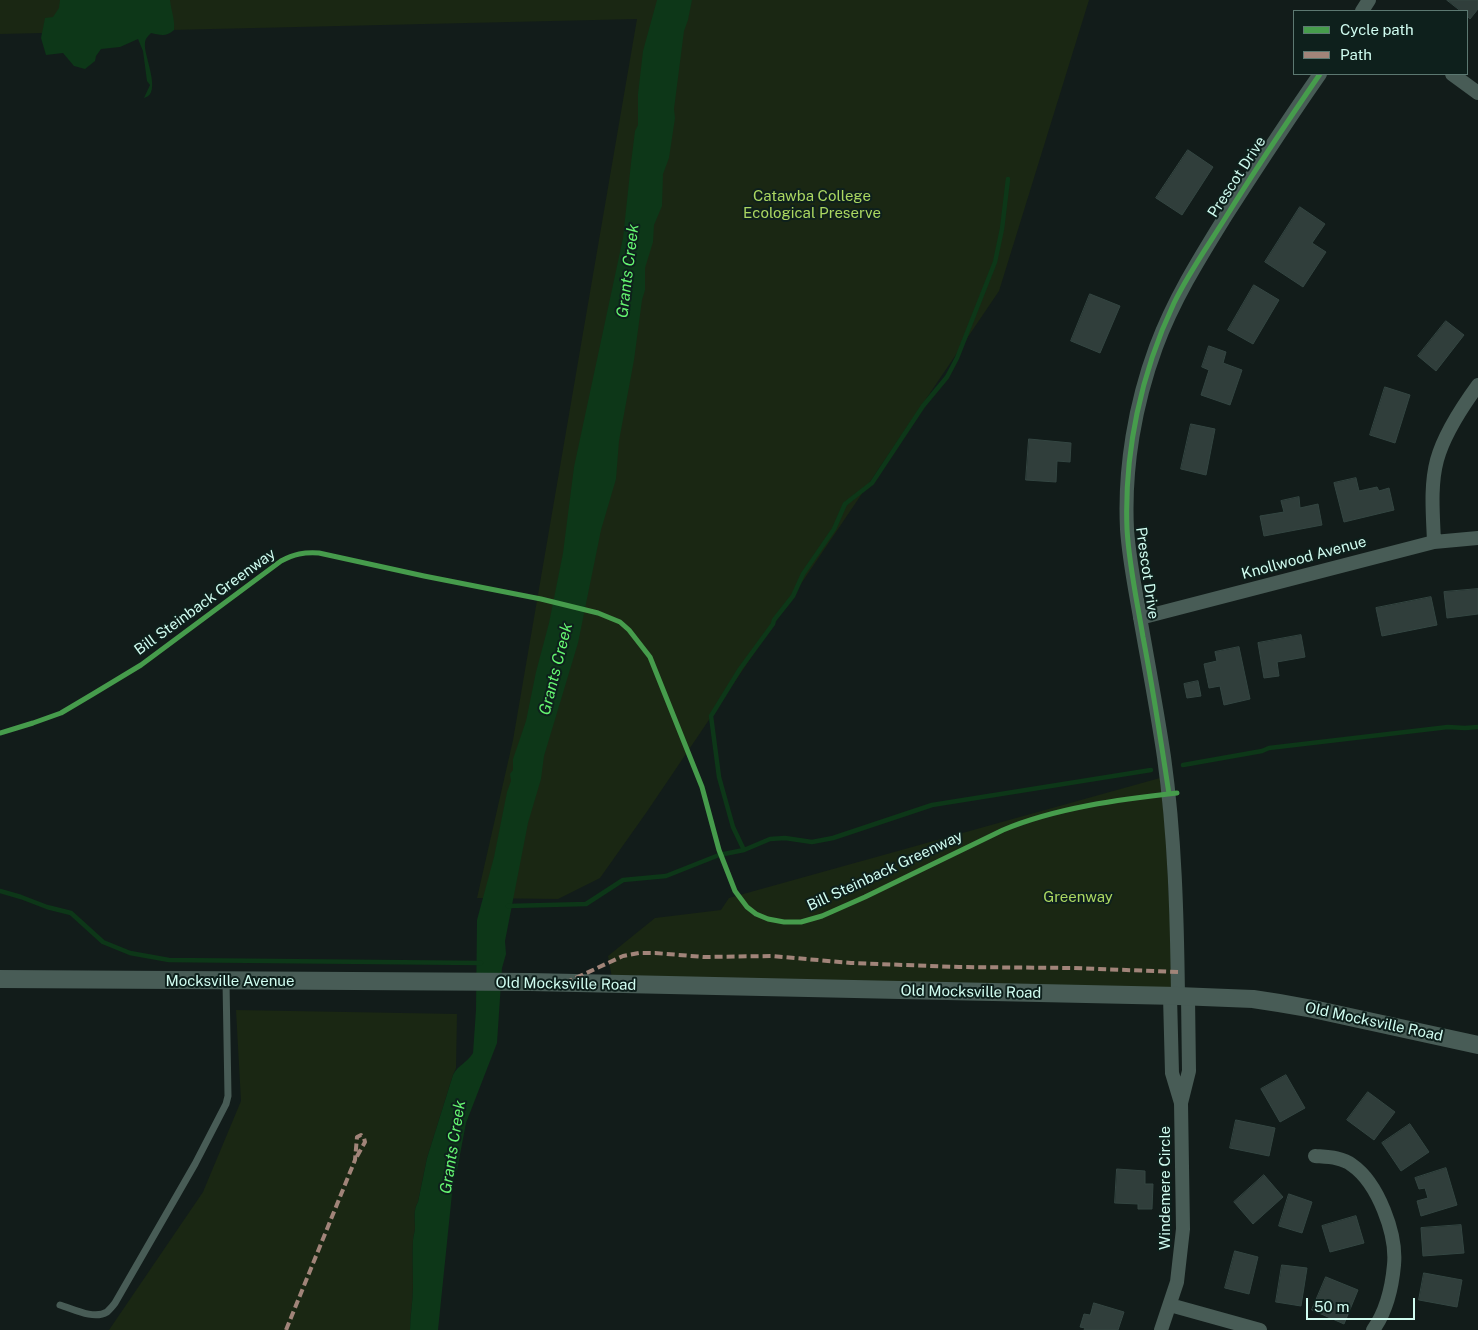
<!DOCTYPE html>
<html>
<head>
<meta charset="utf-8">
<style>
	body { margin:0 }
	#map { position:relative; width:1478px; height:1330px; overflow:hidden; background:#121c1a; font-family:"Public Sans",sans-serif }
	canvas { display:block }
	.legend { position:absolute; left:1293px; top:10px; width:175px; height:65px; box-sizing:border-box; background:#0e201c; border:1px solid #5c7871; margin:0; padding:6px 9px; list-style:none; font-size:15px; color:#d0fcf0 }
	.legend li { display:flex; align-items:center; gap:10px; height:25px }
	.legend b { width:25px; border:1px solid #5c7871 }
	.scale { position:absolute; left:1306px; top:1298px; width:109px; height:22px; box-sizing:border-box; border:2px solid #d0fcf0; border-top:0; padding-left:6px; font-size:15px; line-height:18px; white-space:nowrap; color:#d0fcf0; -webkit-text-stroke:4px #0e201c; paint-order:stroke }
</style>
</head>
<body>
<div id="map">
<canvas width="1478" height="1330"></canvas>
<ul class="legend">
<li><b style="height:6px;background:#469c4c"></b>Cycle path</li>
<li><b style="height:6px;background:#a18479"></b>Path</li>
</ul>
<div class="scale">50 m</div>
</div>
<script>
const g = document.querySelector('canvas').getContext('2d');
g.lineJoin = 'round';
function paint(path, color) {
  g.fillStyle = color;
  g.fill(path, 'evenodd');
}
function strokePath(path, color, width, dash) {
  g.strokeStyle = color;
  g.lineWidth = width;
  g.lineCap = dash ? 'butt' : 'round';
  g.setLineDash(dash || []);
  g.stroke(path);
}
function label(font, color, halo, rows, align = 'center') {
  g.font = font + ' "Public Sans",sans-serif';
  g.lineWidth = 4;
  g.setLineDash([]);
  g.textBaseline = 'middle';
  g.strokeStyle = halo;
  g.fillStyle = color;
  for (const [text, x, y, turn = 0] of rows) {
    g.save();
    g.translate(x, y);
    g.rotate((+turn || 0) * Math.PI / 180);
    g.textAlign = isNaN(turn) ? turn : align;
    if (halo) g.strokeText(text, 0, 0);
    g.fillText(text, 0, 0);
    g.restore();
  }
}
paint(new Path2D(`
	M 0,0 L 1089,0 L 999,291 L 646,813 L 600,878 L 558,899 L 477,898 L 513,740 L 637,19 L 0,34 Z
	M 1160,778 L 1165,825 L 1174,992 L 612,978 L 608,956 L 655,918 L 721,910 L 729,898 Z
	M 236,1010 L 457,1014 L 456,1068 L 453,1075 L 427,1158 L 418,1202 C 413,1210 415,1219 415,1228 C 415,1232 413,1236 413,1240 C 412,1255 413,1271 413,1287 C 413,1301 410,1315 410,1330 L 109,1330 L 203,1192 L 241,1101 Z`), '#1a2713');
paint(new Path2D(`
	M 60,0 L 170,0 C 171,10 175,19 174,30 C 167,37 160,35 151,33 C 148,36 145,39 145,43 C 143,55 163,94 144,98 L 150,85 L 147,81 L 143,51 L 138,39 L 120,47 L 101,49 L 96,56 L 95,61 L 85,69 L 74,66 L 63,53 L 46,55 L 41,38 L 45,18 L 53,17 L 59,8 Z
	M 657,0 L 692,0 L 688,20 L 684,31 L 674,109 L 675,118 L 669,158 L 663,174 L 662,206 L 654,225 L 653,242 L 645,268 L 645,290 L 642,300 L 634,360 L 619,441 L 616,479 L 601,530 L 578,643 L 544,756 L 541,779 L 528,823 L 505,941 L 506,954 L 502,968 L 497,1043 L 466,1123 L 457,1170 L 454,1174 L 438,1330 L 410,1330 C 410,1315 413,1301 413,1287 C 413,1271 412,1255 413,1240 C 413,1236 415,1232 415,1228 C 415,1219 413,1210 418,1202 L 427,1158 L 453,1075 C 458,1065 468,1062 473,1053 L 476,1010 L 477,920 L 494,857 L 507,792 L 511,781 L 510,774 L 513,770 L 513,759 L 526,721 L 536,672 L 549,623 L 563,553 L 574,467 L 623,238 L 631,163 L 635,131 L 638,125 L 638,94 L 643,51 Z`), '#0d3718');
strokePath(new Path2D(`
	M 1183,765 L 1262,751 L 1269,748 L 1448,727 L 1465,728 L 1478,727
	M 744,850 L 733,827 L 719,777 L 711,716 L 740,669 L 773,624 L 774,620 L 793,596 L 803,574 L 834,529 L 845,504 L 872,483 L 923,406 L 947,377 L 957,358 L 995,262 L 1002,229 L 1008,179
	M 0,891 L 21,897 L 47,907 L 71,913 L 103,942 L 130,953 L 169,960 L 481,963
	M 508,906 L 586,904 L 623,880 L 666,876 L 719,855 L 744,850 L 770,839 L 785,838 L 812,842 L 833,838 L 932,805 L 1151,770`), '#0d3718', 4.5);
const building = new Path2D(`
	M 1447,0 L 1478,0 L 1478,9 L 1470,19 L 1467,16 L 1467,11 L 1461,11 Z
	M 1188,150 L 1213,167 L 1182,215 L 1156,198 Z
	M 1300,207 L 1325,224 L 1312,243 L 1326,252 L 1303,287 L 1265,262 Z
	M 1254,285 L 1279,300 L 1253,344 L 1228,330 Z
	M 1090,294 L 1120,306 L 1100,353 L 1071,341 Z
	M 1446,321 L 1464,335 L 1436,371 L 1418,356 Z
	M 1209,346 L 1226,352 L 1223,363 L 1242,370 L 1230,405 L 1201,395 L 1209,370 L 1202,367 Z
	M 1385,387 L 1410,395 L 1395,443 L 1370,435 Z
	M 1191,424 L 1215,429 L 1206,475 L 1181,469 Z
	M 1029,439 L 1071,443 L 1070,462 L 1057,461 L 1056,482 L 1026,480 Z
	M 1356,478 L 1359,491 L 1377,487 L 1379,491 L 1389,488 L 1394,510 L 1344,522 L 1334,483 Z
	M 1299,497 L 1300,508 L 1318,504 L 1322,525 L 1264,536 L 1260,516 L 1284,512 L 1281,501 Z
	M 1478,589 L 1478,614 L 1447,618 L 1444,592 Z
	M 1431,597 L 1437,625 L 1382,636 L 1376,608 Z
	M 1301,635 L 1305,657 L 1277,662 L 1279,676 L 1264,678 L 1258,643 Z
	M 1239,647 L 1250,699 L 1224,705 L 1220,686 L 1209,688 L 1204,664 L 1217,661 L 1215,652 Z
	M 1198,681 L 1201,696 L 1187,698 L 1184,684 Z
	M 1286,1075 L 1305,1108 L 1280,1122 L 1261,1089 Z
	M 1368,1092 L 1395,1112 L 1374,1140 L 1347,1120 Z
	M 1236,1120 L 1275,1128 L 1269,1156 L 1230,1148 Z
	M 1410,1124 L 1429,1152 L 1401,1171 L 1382,1143 Z
	M 1446,1168 L 1457,1205 L 1421,1216 L 1417,1201 L 1428,1198 L 1425,1188 L 1419,1189 L 1415,1178 Z
	M 1117,1169 L 1145,1171 L 1145,1184 L 1153,1184 L 1152,1209 L 1138,1209 L 1138,1204 L 1115,1203 Z
	M 1264,1175 L 1283,1197 L 1253,1224 L 1234,1202 Z
	M 1289,1194 L 1312,1202 L 1302,1233 L 1279,1226 Z
	M 1356,1216 L 1364,1243 L 1330,1252 L 1322,1226 Z
	M 1461,1225 L 1464,1253 L 1423,1256 L 1421,1228 Z
	M 1235,1251 L 1258,1257 L 1249,1294 L 1225,1288 Z
	M 1282,1265 L 1307,1268 L 1301,1306 L 1276,1302 Z
	M 1424,1273 L 1462,1280 L 1457,1307 L 1419,1300 Z
	M 1326,1277 L 1358,1290 L 1344,1324 L 1312,1310 Z
	M 1094,1303 L 1124,1312 L 1118,1330 L 1084,1330 L 1085,1328 L 1080,1327 L 1084,1314 L 1090,1315 Z`);
paint(building, '#303e3b');
strokePath(building, '#344642', 1);
strokePath(new Path2D(`
	M 60,1305 C 73,1309 94,1320 107,1312 C 110,1309 113,1306 115,1303 L 195,1164 L 226,1104 L 228,1096 L 226,982`), '#485c56', 7);
strokePath(new Path2D(`
	M 1362,11 L 1369,0
	M 1452,74 L 1478,93
	M 1434,542 C 1433,515 1430,486 1437,460 C 1444,434 1462,407 1478,385
	M 1140,618 L 1434,542 L 1478,538
	M 1178,996 C 1177,917 1175,836 1164,757 C 1157,710 1148,663 1140,617 C 1135,588 1129,559 1127,529 C 1124,468 1135,404 1156,347 C 1174,299 1199,259 1225,217 C 1256,169 1287,121 1320,74
	M 1181,1103 L 1189,1071 L 1188,997
	M 1315,1156 C 1327,1157 1342,1157 1352,1165 C 1378,1183 1397,1234 1394,1265 C 1392,1287 1386,1312 1373,1330
	M 1170,1305 L 1260,1330
	M 1161,1330 L 1177,1282 L 1183,1229 L 1181,1103 L 1172,1073 L 1170,996`), '#485c56', 14);
strokePath(new Path2D(`
	M 0,979 L 530,982 L 1178,996 L 1253,999 L 1279,1003 L 1313,1009 L 1478,1045`), '#485c56', 18);
strokePath(new Path2D(`
	M 565,983 L 623,956 L 639,953 L 655,953 L 704,957 L 772,956 L 851,963 L 959,967 L 1074,968 L 1178,972
	M 286,1330 L 355,1160 L 357,1137 L 361,1135 L 364,1138 L 365,1142 L 355,1160`), '#a18479', 4, [8, 4]);
strokePath(new Path2D(`
	M 0,733 L 33,723 L 61,713 L 93,694 L 141,665 L 281,561 C 294,554 304,552 319,553 L 424,576 L 541,599 L 598,613 L 620,622 L 629,630 L 650,657 L 702,787 L 719,850 L 735,891 L 747,907 L 756,914 L 768,919 L 784,922 L 801,922 L 822,916 L 865,897 L 1003,830 C 1055,808 1121,799 1177,793
	M 1169,794 C 1161,741 1153,689 1143,637 C 1137,601 1129,565 1127,529 C 1124,452 1141,373 1174,303 C 1188,274 1207,247 1224,220 C 1255,170 1287,122 1320,74`), '#469c4c', 5);
label('15px', '#d0fcf0', '#0e201c', [
	["Prescot Drive",1237,177,-57],
	["Knollwood Avenue",1304,558,-15],
	["Prescot Drive",1147,573,82],
	["Bill Steinback Greenway",205,602,-36],
	["Bill Steinback Greenway",885,871,-25],
	["Mocksville Avenue",230,981],
	["Old Mocksville Road",566,984,1],
	["Old Mocksville Road",971,992,1],
	["Old Mocksville Road",1374,1022,12],
	["Windemere Circle",1165,1188,-90]
]);
label('15px', '#abd761', '#0e201c', [
	["Catawba College",812,196],
	["Ecological Preserve",812,213],
	["Greenway",1078,897]
]);
label('italic 16px', '#65f571', '#0e201c', [
	["Grants Creek",628,271,-83],
	["Grants Creek",556,669,-76],
	["Grants Creek",453,1147,-81]
]);
</script>
</body>
</html>
